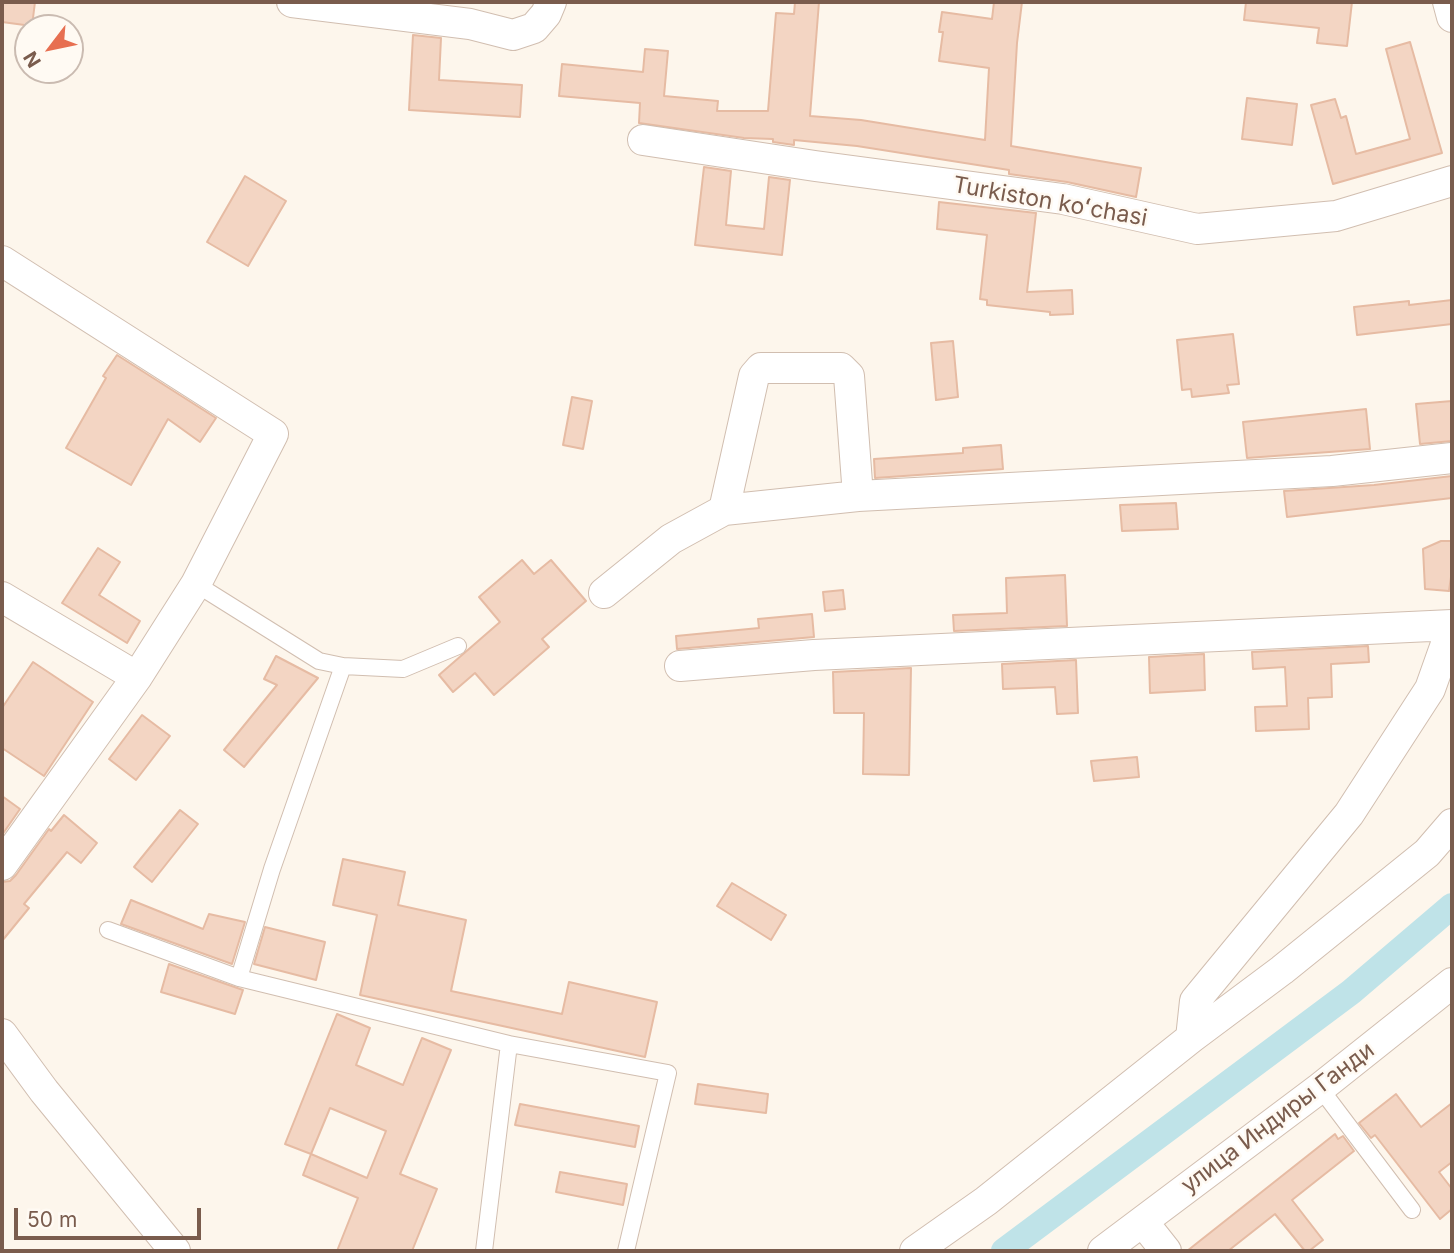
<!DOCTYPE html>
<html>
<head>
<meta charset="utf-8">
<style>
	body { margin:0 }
	#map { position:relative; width:1454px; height:1253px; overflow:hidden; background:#fdf6ec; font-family:Inter,sans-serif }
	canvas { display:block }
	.frame { position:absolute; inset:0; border:4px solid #7a5c4d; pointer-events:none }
	.north { position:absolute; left:14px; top:14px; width:70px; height:70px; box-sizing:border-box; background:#fffaf3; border:2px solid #cabbb1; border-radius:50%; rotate:238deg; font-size:19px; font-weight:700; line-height:28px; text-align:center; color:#7a5c4d }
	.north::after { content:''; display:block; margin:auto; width:24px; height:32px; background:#e76f51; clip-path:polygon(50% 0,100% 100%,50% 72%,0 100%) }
	.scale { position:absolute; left:14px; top:1208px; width:187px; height:32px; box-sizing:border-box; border:4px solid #7a5c4d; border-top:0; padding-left:9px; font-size:21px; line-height:24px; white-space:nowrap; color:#7a5c4d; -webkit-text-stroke:5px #fffaf3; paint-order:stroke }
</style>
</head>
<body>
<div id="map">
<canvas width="1454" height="1253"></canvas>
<div class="frame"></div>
<div class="north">N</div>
<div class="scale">50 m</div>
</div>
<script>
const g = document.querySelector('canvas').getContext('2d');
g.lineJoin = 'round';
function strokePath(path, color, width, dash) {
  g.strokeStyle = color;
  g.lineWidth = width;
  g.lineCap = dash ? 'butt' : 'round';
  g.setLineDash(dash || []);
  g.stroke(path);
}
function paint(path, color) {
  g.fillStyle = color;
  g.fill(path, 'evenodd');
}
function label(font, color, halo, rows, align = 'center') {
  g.font = font + ' Inter,sans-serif';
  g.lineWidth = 5;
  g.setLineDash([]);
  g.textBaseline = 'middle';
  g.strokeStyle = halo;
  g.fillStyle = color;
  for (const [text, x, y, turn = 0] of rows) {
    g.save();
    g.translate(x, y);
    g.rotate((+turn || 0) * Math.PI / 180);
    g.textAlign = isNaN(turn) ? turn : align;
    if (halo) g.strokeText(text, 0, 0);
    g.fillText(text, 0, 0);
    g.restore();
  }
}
strokePath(new Path2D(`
	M 1004,1251 L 1351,992 L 1452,906`), '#bfe3e8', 26);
const building = new Path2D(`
	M 2,2 L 35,2 L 32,26 L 2,22 Z
	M 795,2 L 819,2 L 810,116 L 861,120 L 985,140 L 989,68 L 939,61 L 943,32 L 939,32 L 942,12 L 992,19 L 994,2 L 1022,2 L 1017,43 L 1011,146 L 1141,168 L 1136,197 L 1067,182 L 1009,174 L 1009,170 L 857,146 L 794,140 L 794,145 L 773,142 L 773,139 L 744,138 L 639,123 L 640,103 L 559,96 L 562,64 L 643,72 L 645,49 L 668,51 L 664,96 L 718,101 L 717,111 L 768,111 L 776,13 L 794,14 Z
	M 1246,2 L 1352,2 L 1347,46 L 1317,43 L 1319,28 L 1244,20 Z
	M 413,35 L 441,38 L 439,80 L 522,85 L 520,117 L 409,110 Z
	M 1410,42 L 1442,153 L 1333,184 L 1311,105 L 1335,99 L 1341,118 L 1346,116 L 1356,154 L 1410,139 L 1386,49 Z
	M 1247,98 L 1297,104 L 1292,145 L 1242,139 Z
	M 704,167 L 731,171 L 726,225 L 764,229 L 769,177 L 790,180 L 782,255 L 695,245 Z
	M 245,176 L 286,201 L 248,266 L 207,242 Z
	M 939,202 L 1036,213 L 1027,292 L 1072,290 L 1073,314 L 1050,315 L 1050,312 L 987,305 L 987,300 L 980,299 L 987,235 L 937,229 Z
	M 1452,300 L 1452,324 L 1357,335 L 1354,307 L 1409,301 L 1409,305 Z
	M 1233,334 L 1239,384 L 1227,385 L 1229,393 L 1192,397 L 1191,389 L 1182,390 L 1177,340 Z
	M 953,341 L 958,397 L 936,400 L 931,343 Z
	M 117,355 L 216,418 L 200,442 L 168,419 L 131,485 L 66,448 L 106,378 L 103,376 Z
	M 572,397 L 592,401 L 583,449 L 563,445 Z
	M 1452,401 L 1452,441 L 1420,444 L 1416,404 Z
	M 1366,409 L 1370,449 L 1247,458 L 1243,422 Z
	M 1001,445 L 1003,469 L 875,478 L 874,459 L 963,453 L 963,448 Z
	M 1452,476 L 1452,498 L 1287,517 L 1284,491 L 1374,485 Z
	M 1176,503 L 1178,529 L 1122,531 L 1120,505 Z
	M 1441,541 L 1452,541 L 1452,570 L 1449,591 L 1425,589 L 1423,549 Z
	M 98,548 L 120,562 L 99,595 L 140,621 L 127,643 L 62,603 Z
	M 522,560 L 534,574 L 551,560 L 586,601 L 542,639 L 549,647 L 494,695 L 475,673 L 453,692 L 439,675 L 500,622 L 479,597 Z
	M 1065,575 L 1067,626 L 954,631 L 953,615 L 1007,613 L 1006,578 Z
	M 843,590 L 845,609 L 825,611 L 823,592 Z
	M 812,614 L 814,637 L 677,649 L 676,636 L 759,628 L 758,619 Z
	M 1368,646 L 1369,662 L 1331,664 L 1332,697 L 1308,698 L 1309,729 L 1256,731 L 1255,707 L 1287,706 L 1285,667 L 1253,669 L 1252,652 Z
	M 1204,654 L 1205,690 L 1150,693 L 1149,657 Z
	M 276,656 L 318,678 L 244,767 L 224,750 L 277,685 L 264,679 Z
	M 1076,660 L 1078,713 L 1057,714 L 1055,687 L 1003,689 L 1002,664 Z
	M 33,662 L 93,702 L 44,776 L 2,748 L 2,708 Z
	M 911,668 L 909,775 L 863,774 L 864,713 L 834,713 L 833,672 Z
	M 142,715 L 170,736 L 136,780 L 109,759 Z
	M 1137,757 L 1139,777 L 1094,781 L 1091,761 Z
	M 2,796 L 20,809 L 2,835 Z
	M 180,810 L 198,824 L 152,882 L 134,867 Z
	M 64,815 L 97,843 L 81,863 L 67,852 L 24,904 L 29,908 L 2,941 L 2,882 L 10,881 L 16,875 L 49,829 L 51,831 Z
	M 343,859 L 405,872 L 398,905 L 466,920 L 451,991 L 562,1014 L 569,982 L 657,1002 L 645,1057 L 360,995 L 377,915 L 333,905 Z
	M 732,883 L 786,915 L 771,940 L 717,906 Z
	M 131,900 L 203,929 L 209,914 L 245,922 L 232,964 L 121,924 Z
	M 265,927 L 325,942 L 316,980 L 254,964 Z
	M 169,964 L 243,990 L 235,1014 L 161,992 Z
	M 337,1014 L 370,1028 L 356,1065 L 403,1085 L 422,1038 L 451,1050 L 400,1174 L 437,1189 L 412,1251 L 337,1251 L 358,1198 L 303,1175 L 311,1154 L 285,1144 ZM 330,1108 L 386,1131 L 367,1178 L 311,1154 Z
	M 698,1084 L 768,1094 L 766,1113 L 695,1104 Z
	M 1396,1094 L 1421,1127 L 1452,1103 L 1452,1162 L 1439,1172 L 1452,1189 L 1452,1209 L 1440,1219 L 1375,1135 L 1371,1138 L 1359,1123 Z
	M 520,1104 L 639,1126 L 635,1147 L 515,1125 Z
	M 1335,1134 L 1338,1139 L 1343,1136 L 1354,1151 L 1292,1200 L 1323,1240 L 1309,1251 L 1305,1251 L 1275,1214 L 1228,1251 L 1187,1251 Z
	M 560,1172 L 627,1184 L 623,1205 L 556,1192 Z`);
paint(building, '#f3d5c3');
strokePath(building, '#e6bba3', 2);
const service = new Path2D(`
	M 196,584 L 319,661 L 343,666 L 403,669 L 458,646
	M 343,666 L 272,869 L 239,978 L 509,1044 L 484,1251
	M 108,930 L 239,978
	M 509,1044 L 668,1073 L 626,1251
	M 1320,1088 L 1412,1210`);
const minor = new Path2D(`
	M 292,2 L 470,24 L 513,35 L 534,28 L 546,14 L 551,2
	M 1448,2 L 1452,17
	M 643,140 L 815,166 L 1063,199 L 1197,229 L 1336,216 L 1452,181
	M 2,261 L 273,434 L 196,584 L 137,677 L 2,865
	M 724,510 L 754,376 L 761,368 L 841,368 L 849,376 L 858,496
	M 604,593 L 671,539 L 724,510 L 858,496 L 1332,471 L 1452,458
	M 2,597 L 137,677
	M 680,666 L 814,655 L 1452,625
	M 2,1034 L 44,1091 L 175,1251
	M 1191,1038 L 1195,1001 L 1349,814 L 1430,689 L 1452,627
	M 1143,1222 L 1166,1251
	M 915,1251 L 986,1201 L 1191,1038 L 1282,970 L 1427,853 L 1452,824
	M 1103,1251 L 1320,1088 L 1452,983`);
strokePath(service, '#d1beb0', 18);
strokePath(minor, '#d1beb0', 32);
strokePath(service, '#fff', 16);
strokePath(minor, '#fff', 30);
label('23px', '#7a5c4d', '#fffaf3', [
	["Turkiston koʻchasi",1050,202,10],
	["улица Индиры Ганди",1278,1118,-37]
]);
</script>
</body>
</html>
